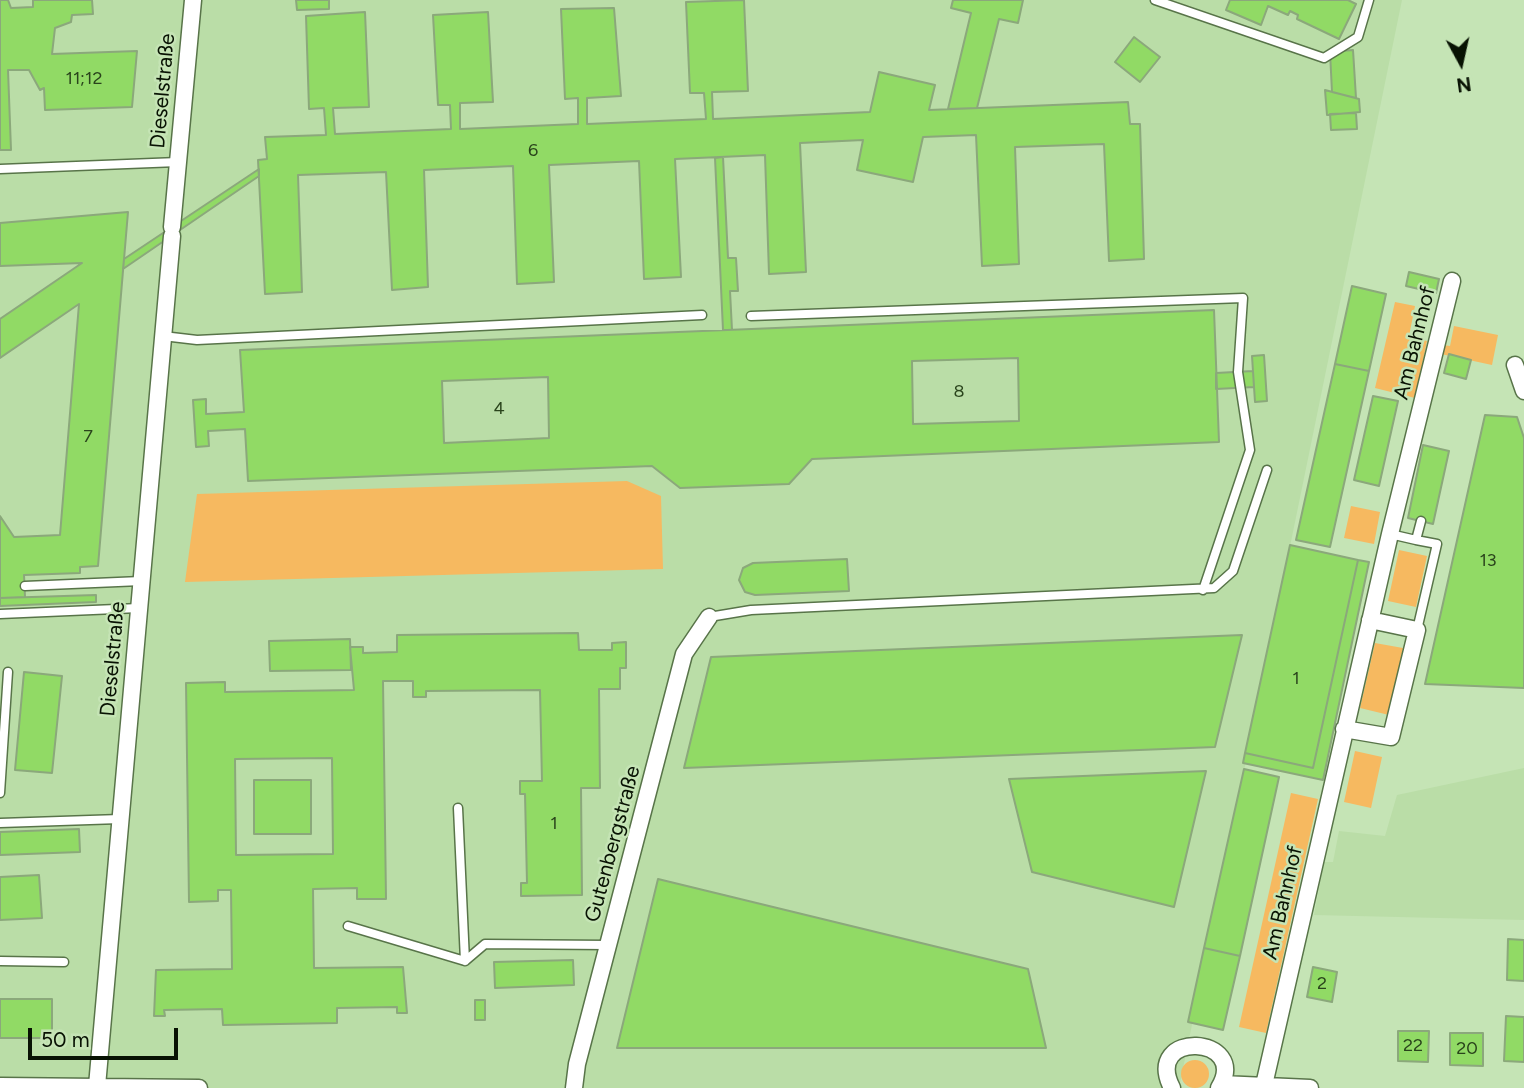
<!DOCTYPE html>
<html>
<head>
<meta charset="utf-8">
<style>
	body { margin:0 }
	#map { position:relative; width:1524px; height:1088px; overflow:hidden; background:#c5e4b5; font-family:Figtree,sans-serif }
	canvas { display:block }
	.north { position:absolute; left:1426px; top:28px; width:70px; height:70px; -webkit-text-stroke:5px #c5e4b5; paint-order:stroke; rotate:172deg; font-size:19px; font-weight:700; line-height:28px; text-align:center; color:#081203 }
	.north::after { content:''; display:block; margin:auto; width:24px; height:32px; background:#081203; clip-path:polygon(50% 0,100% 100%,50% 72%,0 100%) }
	.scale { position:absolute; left:28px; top:1028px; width:150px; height:32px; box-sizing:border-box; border:4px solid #081203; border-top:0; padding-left:9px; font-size:21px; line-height:24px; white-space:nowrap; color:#081203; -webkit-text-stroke:5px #c5e4b5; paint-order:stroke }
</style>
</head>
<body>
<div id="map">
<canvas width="1524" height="1088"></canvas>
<div class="north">N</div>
<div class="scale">50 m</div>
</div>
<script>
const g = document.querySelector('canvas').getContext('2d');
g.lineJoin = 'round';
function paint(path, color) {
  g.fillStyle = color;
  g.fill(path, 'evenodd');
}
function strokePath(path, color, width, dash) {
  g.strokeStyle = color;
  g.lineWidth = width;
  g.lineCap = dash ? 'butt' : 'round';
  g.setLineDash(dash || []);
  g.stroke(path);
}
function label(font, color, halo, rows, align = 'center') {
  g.font = font + ' Figtree,sans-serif';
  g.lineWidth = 5;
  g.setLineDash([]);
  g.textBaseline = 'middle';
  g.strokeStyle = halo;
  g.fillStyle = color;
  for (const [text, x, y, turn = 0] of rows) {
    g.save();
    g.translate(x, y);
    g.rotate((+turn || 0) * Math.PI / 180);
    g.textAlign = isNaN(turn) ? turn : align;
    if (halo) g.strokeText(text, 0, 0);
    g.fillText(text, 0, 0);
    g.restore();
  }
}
paint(new Path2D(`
	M 0,0 L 1402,0 L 1179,1088 L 0,1088 Z
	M 1524,768 L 1524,920 L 1314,915 L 1324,862 L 1333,862 L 1339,831 L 1385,836 L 1397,795 Z`), '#badda7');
paint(new Path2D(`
	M 1395,302 L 1415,306 L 1409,336 L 1427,341 L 1415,398 L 1375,388 Z
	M 1454,326 L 1498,335 L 1492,365 L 1441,354 L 1443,345 L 1450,346 Z
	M 627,481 L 661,496 L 663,569 L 185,582 L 197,494 Z
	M 1351,506 L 1380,512 L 1374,544 L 1344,538 Z
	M 1399,550 L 1427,556 L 1416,607 L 1388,601 Z
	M 1375,643 L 1403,648 L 1389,715 L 1360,708 Z
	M 1355,751 L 1382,757 L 1371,808 L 1344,802 Z
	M 1291,793 L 1318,799 L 1266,1033 L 1239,1027 Z
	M1181 1074a14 14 0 1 1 28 0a14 14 0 1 1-28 0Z`), '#f6b960');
const building = new Path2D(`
	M 0,0 L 8,0 L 11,8 L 33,7 L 33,0 L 92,0 L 93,14 L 72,15 L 71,22 L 55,28 L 52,54 L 137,51 L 132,107 L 45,110 L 44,88 L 40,90 L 29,70 L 8,70 L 11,150 L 0,150 Z
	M 296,0 L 329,0 L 329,9 L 297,10 Z
	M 744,0 L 748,91 L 712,92 L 713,119 L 870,112 L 879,72 L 935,85 L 929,110 L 1128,102 L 1130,124 L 1140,124 L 1144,259 L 1109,261 L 1104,144 L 1015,147 L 1019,264 L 982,266 L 976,135 L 923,137 L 913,182 L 857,170 L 863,140 L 800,143 L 806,272 L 769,274 L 765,155 L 675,159 L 681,277 L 644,279 L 639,161 L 549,165 L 554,282 L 517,284 L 513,166 L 424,170 L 428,287 L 392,290 L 386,172 L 298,175 L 302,292 L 265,294 L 258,160 L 267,159 L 265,137 L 326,135 L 324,108 L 309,109 L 306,16 L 365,12 L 369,107 L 333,108 L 335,134 L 451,129 L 450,105 L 438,105 L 433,15 L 488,12 L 493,102 L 460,103 L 460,129 L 578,124 L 578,98 L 565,99 L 561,9 L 614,8 L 621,96 L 587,98 L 587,124 L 706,119 L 704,93 L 690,93 L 686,2 Z
	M 953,0 L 1023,0 L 1018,23 L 999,19 L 977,108 L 948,109 L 971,13 L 951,8 Z
	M 1230,0 L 1348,0 L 1356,4 L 1339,39 L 1297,19 L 1298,15 L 1290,11 L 1288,15 L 1268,6 L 1261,25 L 1226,10 Z
	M 1134,37 L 1160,57 L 1140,82 L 1115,62 Z
	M 1353,50 L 1356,98 L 1332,92 L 1330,52 Z
	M 1325,90 L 1359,99 L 1360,112 L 1327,115 Z
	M 1356,113 L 1357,129 L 1331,130 L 1330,114 Z
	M 723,157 L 728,258 L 736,258 L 738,291 L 730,291 L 732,330 L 723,330 L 715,158 Z
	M 259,169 L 259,176 L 123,269 L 124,259 Z
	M 128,212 L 98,566 L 80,567 L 80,573 L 24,575 L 25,597 L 0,598 L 0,516 L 14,537 L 60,535 L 79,304 L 0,358 L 0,319 L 82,263 L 0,266 L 0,223 Z
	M 1409,272 L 1439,279 L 1436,293 L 1406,286 Z
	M 1352,286 L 1386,294 L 1369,371 L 1335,364 Z
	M 1214,310 L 1219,442 L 812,459 L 789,484 L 680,488 L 652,466 L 248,481 L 245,429 L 208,431 L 209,446 L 196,447 L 193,400 L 206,399 L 206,414 L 244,412 L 240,350 ZM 1018,358 L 1019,421 L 913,424 L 912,361 ZM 548,377 L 549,438 L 444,443 L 442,381 Z
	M 1449,354 L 1471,360 L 1466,379 L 1444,373 Z
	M 1264,355 L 1267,401 L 1255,402 L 1252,356 Z
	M 1335,364 L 1369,371 L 1330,547 L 1296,540 Z
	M 1253,371 L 1254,387 L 1216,389 L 1216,373 Z
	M 1373,396 L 1398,401 L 1379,486 L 1354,480 Z
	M 1485,415 L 1517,417 L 1524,438 L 1524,688 L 1425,684 Z
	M 1423,445 L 1449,451 L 1433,524 L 1408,518 Z
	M 1290,545 L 1358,560 L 1313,768 L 1245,753 Z
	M 847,559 L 849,591 L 755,595 L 745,592 L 739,580 L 743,568 L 753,563 Z
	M 1358,560 L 1369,562 L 1323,780 L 1243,763 L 1245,753 L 1313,768 Z
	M 96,595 L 96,602 L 0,606 L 0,598 Z
	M 578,633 L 579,650 L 612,650 L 612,643 L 626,642 L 626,668 L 620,668 L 620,689 L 599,689 L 600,788 L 581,788 L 582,895 L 521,896 L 521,883 L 527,883 L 525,794 L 520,794 L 520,781 L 542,781 L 540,690 L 426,691 L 426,697 L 413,697 L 413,681 L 383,681 L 386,899 L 357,899 L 357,888 L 313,889 L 314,968 L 403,967 L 407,1013 L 397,1013 L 397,1007 L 337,1008 L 337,1023 L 223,1025 L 222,1009 L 164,1010 L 165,1016 L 154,1016 L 156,970 L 232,969 L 231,890 L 218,890 L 218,901 L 189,902 L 186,683 L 225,682 L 225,692 L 354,690 L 350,647 L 363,647 L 363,653 L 397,652 L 397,635 ZM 332,758 L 333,854 L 236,855 L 235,759 Z
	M 1242,635 L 1215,747 L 684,768 L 711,657 Z
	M 350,639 L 351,670 L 270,671 L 269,641 Z
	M 24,672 L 62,676 L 52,773 L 15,770 Z
	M 1244,769 L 1279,777 L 1240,956 L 1204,948 Z
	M 1206,771 L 1174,907 L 1032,872 L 1009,779 Z
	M 254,780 L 311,780 L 311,834 L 254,834 Z
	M 79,829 L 80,852 L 0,855 L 0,832 Z
	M 39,875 L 42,918 L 0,920 L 0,877 Z
	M 658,879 L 1028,969 L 1046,1048 L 617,1048 Z
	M 1508,939 L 1524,940 L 1524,981 L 1507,980 Z
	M 1204,948 L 1240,956 L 1223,1030 L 1188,1022 Z
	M 573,960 L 574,985 L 495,988 L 494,962 Z
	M 1313,967 L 1337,972 L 1332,1002 L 1307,997 Z
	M 0,999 L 52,999 L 52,1038 L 0,1038 Z
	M 475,1000 L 485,1000 L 485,1020 L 475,1020 Z
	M 1506,1016 L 1524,1017 L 1524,1062 L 1504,1061 Z
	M 1398,1031 L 1429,1031 L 1428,1062 L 1398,1061 Z
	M 1450,1033 L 1483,1033 L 1483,1066 L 1450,1065 Z`);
paint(building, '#91da65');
strokePath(building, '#8ba87b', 2);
const lane = new Path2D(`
	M 1155,0 L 1324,58 L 1358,37 L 1369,0
	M 0,169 L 178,162
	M 751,316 L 1243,298 L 1238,372 L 1250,450 L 1203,590
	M 163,336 L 197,340 L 702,315
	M 1390,534 L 1416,540 L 1421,521
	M 1416,540 L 1437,544 L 1417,630
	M 25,586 L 141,581
	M 0,614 L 139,608
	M 709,617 L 751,610 L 1214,588 L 1233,571 L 1267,470
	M 0,793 L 8,672
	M 458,808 L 465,961
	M 0,823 L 120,819
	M 348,926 L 465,961
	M 0,961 L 64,962
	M 465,961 L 485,944 L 608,945`);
const street = new Path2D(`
	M 172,227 L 193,0
	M 1515,365 L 1524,391
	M 1344,729 L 1391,737 L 1417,630 L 1370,620
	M 1222,1084 L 1310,1088
	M 1264,1085 L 1390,534 L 1452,281
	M 0,1086 L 199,1088
	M 97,1086 L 172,236
	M 574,1088 L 577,1064 L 684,654 L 709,617
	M 1172,1088 C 1142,1029 1251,1035 1219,1088`);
strokePath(lane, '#587449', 11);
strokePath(street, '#587449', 19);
strokePath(lane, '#fff', 8);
strokePath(street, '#fff', 16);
label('18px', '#2a441c', null, [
	["11;12",84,79],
	["6",533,151],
	["8",959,392],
	["4",499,409],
	["7",88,437],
	["13",1488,561],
	["1",1296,679],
	["1",554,824],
	["2",1322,984],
	["22",1413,1046],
	["20",1467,1049]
]);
label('21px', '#081203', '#c5e4b5', [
	["Dieselstraße",163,91,-85],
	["Am Bahnhof",1415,343,-76],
	["Dieselstraße",113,659,-85],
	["Gutenbergstraße",613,844,-75],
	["Am Bahnhof",1283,903,-77]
]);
</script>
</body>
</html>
